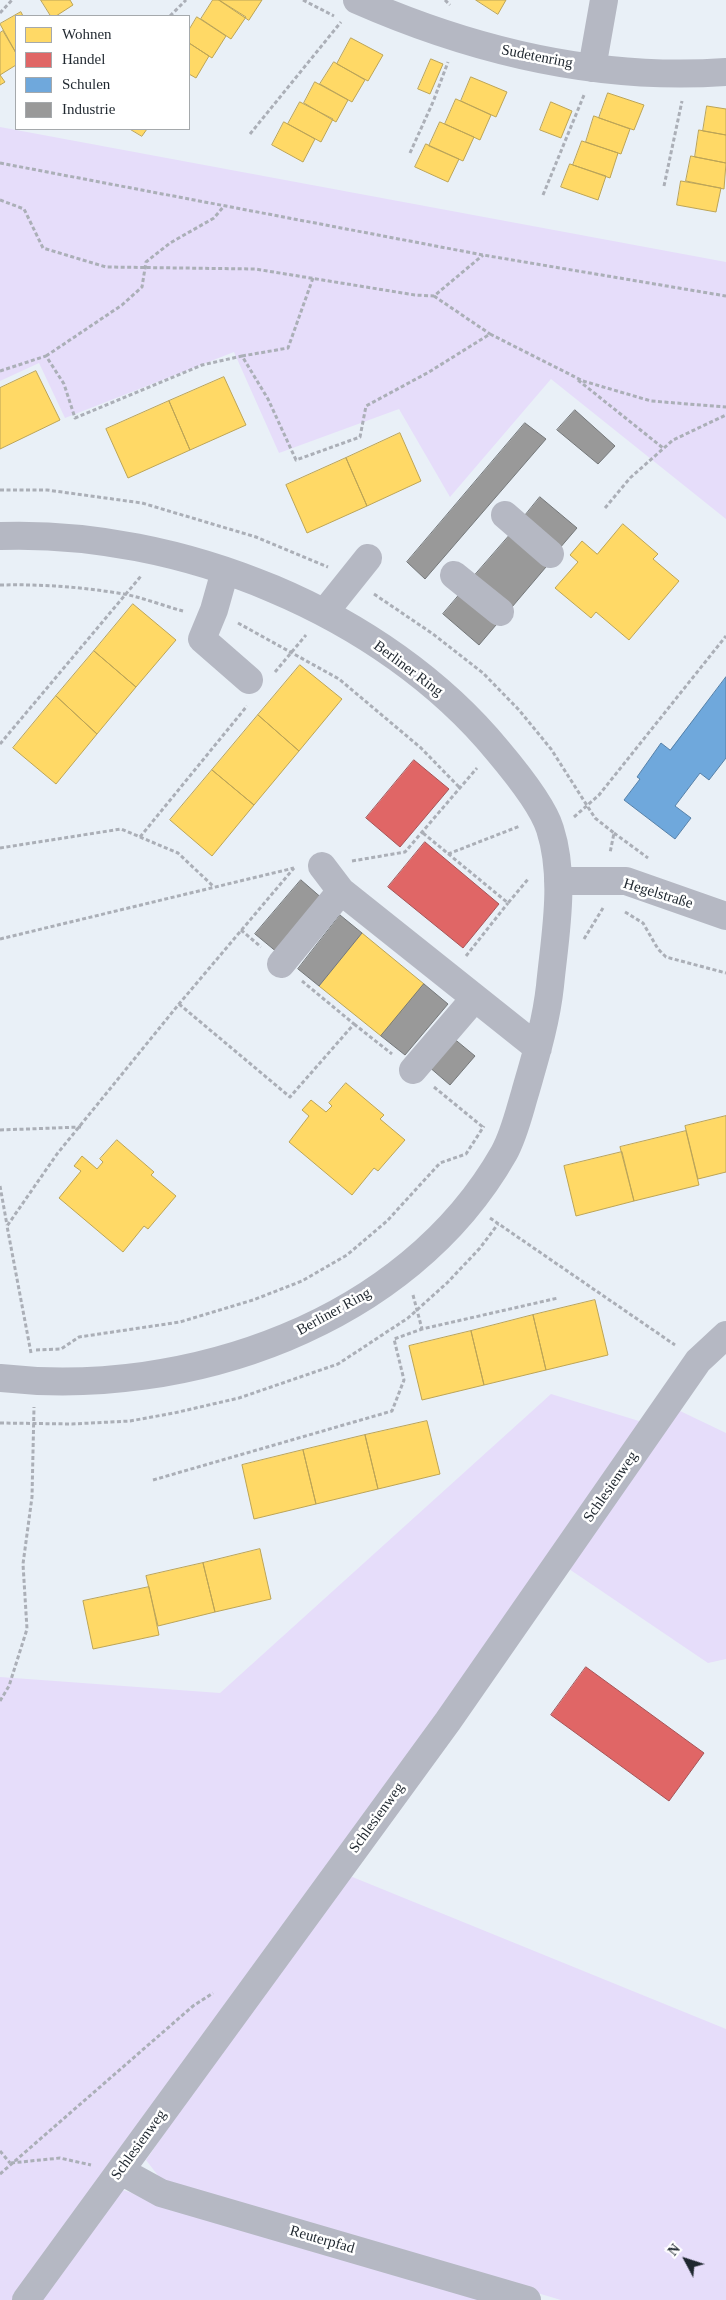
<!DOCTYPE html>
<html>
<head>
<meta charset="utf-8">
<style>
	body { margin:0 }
	#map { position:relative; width:726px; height:2300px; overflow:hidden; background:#e9f0f7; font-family:Georgia,serif }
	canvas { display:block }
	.legend { position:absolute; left:15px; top:15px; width:175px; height:115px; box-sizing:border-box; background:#fff; border:1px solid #a5a9ac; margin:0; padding:6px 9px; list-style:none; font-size:15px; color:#1f272f }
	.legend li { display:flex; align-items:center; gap:10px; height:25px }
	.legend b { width:25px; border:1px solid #a5a9ac }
	.north { position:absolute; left:661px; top:2235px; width:50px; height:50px; -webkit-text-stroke:4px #fff; paint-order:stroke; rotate:310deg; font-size:14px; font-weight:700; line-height:20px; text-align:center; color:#1f272f }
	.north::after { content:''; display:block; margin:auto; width:18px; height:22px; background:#1f272f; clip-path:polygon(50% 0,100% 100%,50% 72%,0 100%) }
</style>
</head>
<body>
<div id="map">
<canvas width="726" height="2300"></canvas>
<ul class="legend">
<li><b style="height:14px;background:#ffd966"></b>Wohnen</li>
<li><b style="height:14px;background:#e06666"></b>Handel</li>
<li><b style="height:14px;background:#6fa8dc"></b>Schulen</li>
<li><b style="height:14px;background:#999"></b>Industrie</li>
</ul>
<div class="north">N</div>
</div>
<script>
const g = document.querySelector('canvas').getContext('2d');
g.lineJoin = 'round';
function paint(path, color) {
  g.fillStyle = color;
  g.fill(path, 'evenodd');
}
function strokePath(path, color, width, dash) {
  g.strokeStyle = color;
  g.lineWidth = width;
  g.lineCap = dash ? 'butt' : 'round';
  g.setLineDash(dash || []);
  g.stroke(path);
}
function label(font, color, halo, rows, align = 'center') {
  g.font = font + ' Georgia,serif';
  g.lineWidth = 5;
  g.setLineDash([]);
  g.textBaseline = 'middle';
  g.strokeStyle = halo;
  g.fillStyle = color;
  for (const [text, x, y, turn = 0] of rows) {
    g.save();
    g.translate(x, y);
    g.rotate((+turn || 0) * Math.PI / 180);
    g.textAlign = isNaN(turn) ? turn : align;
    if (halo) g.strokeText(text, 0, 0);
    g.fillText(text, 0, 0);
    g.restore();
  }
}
paint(new Path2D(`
	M 0,127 L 726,262 L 726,519 L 551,379 L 450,497 L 399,409 L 279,453 L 234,352 L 65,418 L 39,363 L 0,381 Z
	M 551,1394 L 652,1425 L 15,2300 L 0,2300 L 0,1677 L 220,1693 Z
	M 678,1410 L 726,1433 L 726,1659 L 708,1663 L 569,1569 Z
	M 350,1876 L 726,2029 L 726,2300 L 561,2300 L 163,2182 L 146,2160 L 200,2081 Z
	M 119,2189 L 497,2300 L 38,2300 Z`), '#e6ddfa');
const homes = new Path2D(`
	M 41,0 L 70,0 L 73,5 L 56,16 L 51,16 Z
	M 213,0 L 219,0 L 246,17 L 231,39 L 201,19 Z
	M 219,0 L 262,0 L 249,20 Z
	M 476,0 L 506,0 L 498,14 Z
	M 21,12 L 23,16 L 16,16 L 16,53 L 0,24 Z
	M 197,17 L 226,36 L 212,58 L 189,43 L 189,30 Z
	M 3,31 L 16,53 L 16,65 L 0,75 L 0,33 Z
	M 351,38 L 383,55 L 368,81 L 337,64 Z
	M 189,43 L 209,56 L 196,78 L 189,74 Z
	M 431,59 L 443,64 L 430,94 L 418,89 Z
	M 334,62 L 365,80 L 352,102 L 320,84 Z
	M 0,75 L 5,82 L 0,85 Z
	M 471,77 L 507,92 L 496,117 L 461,101 Z
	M 315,82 L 348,100 L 336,122 L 304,103 Z
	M 608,93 L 644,105 L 634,130 L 599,118 Z
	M 456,99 L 491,115 L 480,140 L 445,124 Z
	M 300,102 L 333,119 L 321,142 L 288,124 Z
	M 551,102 L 572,111 L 561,138 L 540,130 Z
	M 707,106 L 726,109 L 726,135 L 703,131 Z
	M 594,116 L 630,129 L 621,154 L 586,142 Z
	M 284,122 L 315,139 L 303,162 L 272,145 Z
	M 440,122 L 474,137 L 463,161 L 429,146 Z
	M 130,129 L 147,129 L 142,136 Z
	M 699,130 L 726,135 L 726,163 L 695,157 Z
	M 582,141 L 618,153 L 610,178 L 573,165 Z
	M 426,144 L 459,159 L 448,182 L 415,167 Z
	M 691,156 L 726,163 L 724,189 L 686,181 Z
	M 570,164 L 606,176 L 598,200 L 561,187 Z
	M 681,181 L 721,188 L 716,212 L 677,205 Z
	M 36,371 L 60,420 L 0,449 L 0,388 Z
	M 224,377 L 246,425 L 190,450 L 169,401 Z
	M 169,401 L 190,450 L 128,478 L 106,429 Z
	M 400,433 L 421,481 L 367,506 L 346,458 Z
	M 346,458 L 367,506 L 307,533 L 286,485 Z
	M 623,524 L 658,554 L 653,559 L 679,581 L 629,640 L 596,612 L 591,618 L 555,588 L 578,562 L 570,555 L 582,541 L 597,554 Z
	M 133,604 L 176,640 L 136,687 L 94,651 Z
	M 94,651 L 136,687 L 97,734 L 56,696 Z
	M 300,665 L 342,699 L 299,751 L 258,715 Z
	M 56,696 L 97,734 L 56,784 L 13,748 Z
	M 258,715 L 299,751 L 254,805 L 212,770 Z
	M 212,770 L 254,805 L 212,856 L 170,820 Z
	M 362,933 L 424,984 L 381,1036 L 319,986 Z
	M 346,1083 L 384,1115 L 380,1119 L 405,1140 L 378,1171 L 374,1168 L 352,1195 L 289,1142 L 309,1116 L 302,1110 L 311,1100 L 326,1112 L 332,1106 L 329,1103 Z
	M 726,1116 L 726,1172 L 698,1179 L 685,1126 Z
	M 686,1131 L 699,1185 L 634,1201 L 620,1147 Z
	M 117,1140 L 154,1172 L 151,1175 L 176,1196 L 148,1229 L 144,1226 L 123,1252 L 59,1198 L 81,1171 L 74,1166 L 82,1156 L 97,1169 L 103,1162 L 100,1159 Z
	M 622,1152 L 634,1201 L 576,1216 L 564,1166 Z
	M 595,1300 L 608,1355 L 546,1370 L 533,1315 Z
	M 533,1315 L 546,1370 L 484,1385 L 471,1331 Z
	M 471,1331 L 484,1385 L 422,1400 L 409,1346 Z
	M 427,1421 L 440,1474 L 378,1489 L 365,1435 Z
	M 365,1435 L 378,1489 L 316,1504 L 303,1450 Z
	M 303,1450 L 316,1504 L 254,1519 L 242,1465 Z
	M 260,1549 L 271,1599 L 215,1612 L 203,1563 Z
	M 203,1563 L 215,1612 L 158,1626 L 146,1576 Z
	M 149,1587 L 159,1635 L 93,1649 L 83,1601 Z`);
paint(homes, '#ffd966');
strokePath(homes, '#bca456', 1);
const shops = new Path2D(`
	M 414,760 L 449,789 L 400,847 L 366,818 Z
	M 425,842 L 499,904 L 463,948 L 388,887 Z
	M 586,1667 L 704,1753 L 669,1801 L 551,1715 Z`);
paint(shops, '#e06666');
strokePath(shops, '#a65356', 1);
const schools = new Path2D(`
	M 726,677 L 726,758 L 709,780 L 700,773 L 675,806 L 691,818 L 675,839 L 624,800 L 640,779 L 637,777 L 661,743 L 670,750 Z`);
paint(schools, '#6fa8dc');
strokePath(schools, '#5781a8', 1);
const industry = new Path2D(`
	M 575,410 L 615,446 L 598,464 L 557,430 Z
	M 525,423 L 546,439 L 425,579 L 407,562 Z
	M 540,497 L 577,528 L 559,549 L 523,518 Z
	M 509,536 L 546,567 L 512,607 L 475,575 Z
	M 460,594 L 496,625 L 479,645 L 443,614 Z
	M 301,880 L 324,900 L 278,953 L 255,934 Z
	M 340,915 L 362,933 L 319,986 L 298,969 Z
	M 424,984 L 448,1004 L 405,1055 L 381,1036 Z
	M 452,1037 L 475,1056 L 450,1085 L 428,1066 Z`);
paint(industry, '#999');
strokePath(industry, '#747779', 1);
strokePath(new Path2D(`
	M 303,0 L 334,16
	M 445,0 L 450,5
	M 0,13 L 12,0
	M 170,16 L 186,0
	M 250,134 L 341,22
	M 410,153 L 433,102 L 448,62
	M 0,163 L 483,255 L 726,296
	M 664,186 L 682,101
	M 543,195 L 584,95
	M 0,200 L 24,209 L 43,248 L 106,267 L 255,269 L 415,295 L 434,296 L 483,255
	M 434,296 L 490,334
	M 46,356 L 122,305 L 142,287 L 146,262 L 170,243 L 214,218 L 224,206
	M 242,356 L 288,348 L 313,278
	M 0,371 L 46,356 L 64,384 L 75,418 L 202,365 L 242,356 L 268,399 L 296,460 L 360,437 L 366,406 L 429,372 L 490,334 L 583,381 L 651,401 L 726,407
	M 578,380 L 663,448
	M 0,490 L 47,490 L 142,503 L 256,537 L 328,567
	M 605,508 L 630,478 L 673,440 L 726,415
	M 0,585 C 42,584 82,587 124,594 C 144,598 164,606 183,611
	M 374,594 L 433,634 L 483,673 L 519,710 L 551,749 L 595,818 L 614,833 L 610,853
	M 238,623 L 339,679 L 421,748 L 460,788
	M 275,672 L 306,635
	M 0,744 L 141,576
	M 574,817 L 599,795 L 726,636
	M 423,833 L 508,903 L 529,878
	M 614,833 L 648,858
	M 140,837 L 247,706
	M 0,848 L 121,829 L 178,853 L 214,887
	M 448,854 L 520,826
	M 352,861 L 405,852 L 477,768
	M 625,912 L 643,923 L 658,949 L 666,957 L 726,973
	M 241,930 L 261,947
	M 0,939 L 294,868
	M 584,939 L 603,908
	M 466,956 L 508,903
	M 179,1004 L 290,1097 L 354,1024 L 302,981
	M 354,1024 L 392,1054
	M 434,1087 L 484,1128
	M 0,1130 L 81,1127
	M 0,1186 L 7,1225
	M 490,1218 L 675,1345
	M 413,1295 L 422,1329 L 558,1298
	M 36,1350 L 61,1349 L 79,1337 L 180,1322 L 253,1300 L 302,1281 L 347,1255 L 387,1221 L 440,1163 L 466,1154 L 484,1126
	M 31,1353 L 7,1226 L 57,1154 L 179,1004 L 294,868
	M 0,1423 L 72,1424 L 130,1421 L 174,1413 L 239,1398 L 338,1364 L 408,1318 L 448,1282 L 480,1248 L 498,1224
	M 153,1480 L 392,1411 L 404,1380 L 394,1339 L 422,1329
	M 0,1701 L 9,1686 L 27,1629 L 23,1564 L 32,1497 L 34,1407
	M 0,2151 L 10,2163
	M 11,2163 L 60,2158 L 91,2165
	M 0,2174 L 193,2006 L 213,1993`), '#abafb7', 3, [4, 2.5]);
strokePath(new Path2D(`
	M 357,0 C 473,51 599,81 726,72
	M 592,68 L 604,0
	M 505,515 L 550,554
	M 0,536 C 179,530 383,611 498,751 C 514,770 543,806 550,829 C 566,879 555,935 550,986 C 546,1023 535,1058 525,1093 C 519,1113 514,1135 504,1153 C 407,1324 187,1399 0,1378
	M 225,571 L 214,610 L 202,639 L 249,680
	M 454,575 L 500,612
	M 324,613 L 368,558
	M 322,866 L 341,891 L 538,1048
	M 558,881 L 626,881 L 726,916
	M 281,964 L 341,891
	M 413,1070 L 474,999
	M 121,2171 L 161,2193 L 527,2300
	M 26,2300 L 448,1721 L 698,1361 L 726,1335`), '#b5b8c3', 28);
label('15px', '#1f272f', '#fff', [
	["Sudetenring",537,57,11],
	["Berliner Ring",408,669,37],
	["Hegelstraße",658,894,17],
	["Berliner Ring",334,1312,-29],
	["Schlesienweg",611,1487,-55],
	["Schlesienweg",377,1818,-54],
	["Schlesienweg",139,2145,-54],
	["Reuterpfad",322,2240,16]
]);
</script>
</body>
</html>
